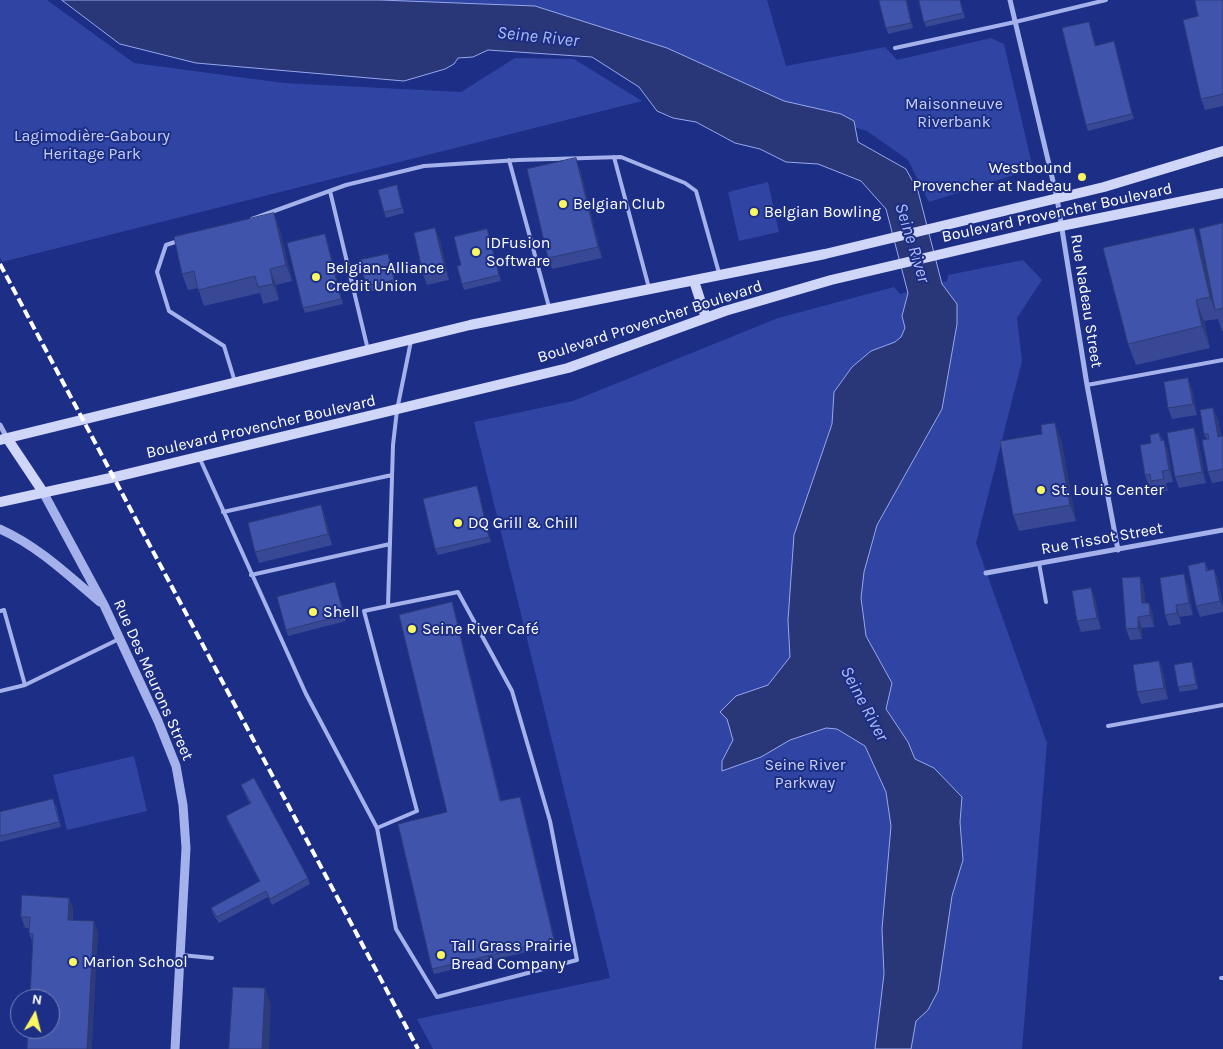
<!DOCTYPE html>
<html>
<head>
<meta charset="utf-8">
<style>
	body { margin:0 }
	#map { position:relative; width:1223px; height:1049px; overflow:hidden; background:#1c2e85; font-family:Karla,sans-serif }
	canvas { display:block }
	.north { position:absolute; left:10px; top:989px; width:50px; height:50px; box-sizing:border-box; background:#1c2e85; border:1px solid #7782b6; border-radius:50%; rotate:8deg; font-size:14px; font-weight:700; line-height:20px; text-align:center; color:#fff }
	.north::after { content:''; display:block; margin:auto; width:18px; height:22px; background:#fbf762; clip-path:polygon(50% 0,100% 100%,50% 72%,0 100%) }
</style>
</head>
<body>
<div id="map">
<canvas width="1223" height="1049"></canvas>
<div class="north">N</div>
</div>
<script>
const g = document.querySelector('canvas').getContext('2d');
g.lineJoin = 'round';
function paint(path, color) {
  g.fillStyle = color;
  g.fill(path, 'evenodd');
}
function strokePath(path, color, width, dash) {
  g.strokeStyle = color;
  g.lineWidth = width;
  g.lineCap = dash ? 'butt' : 'round';
  g.setLineDash(dash || []);
  g.stroke(path);
}
function label(font, color, halo, rows, align = 'center') {
  g.font = font + ' Karla,sans-serif';
  g.lineWidth = 4;
  g.setLineDash([]);
  g.textBaseline = 'middle';
  g.strokeStyle = halo;
  g.fillStyle = color;
  for (const [text, x, y, turn = 0] of rows) {
    g.save();
    g.translate(x, y);
    g.rotate((+turn || 0) * Math.PI / 180);
    g.textAlign = isNaN(turn) ? turn : align;
    if (halo) g.strokeText(text, 0, 0);
    g.fillText(text, 0, 0);
    g.restore();
  }
}
paint(new Path2D(`
	M 0,0 L 47,0 L 134,63 L 284,83 L 461,92 L 515,58 L 574,59 L 642,101 L 2,262 L 0,257 Z
	M 188,0 L 767,0 L 786,66 L 885,47 L 897,60 L 991,38 L 1004,44 L 1033,169 L 929,202 L 908,160 L 867,131 L 793,110 L 530,16 Z
	M 768,182 L 779,232 L 739,241 L 728,192 Z
	M 1023,260 L 1042,280 L 1017,318 L 1022,361 L 976,543 L 1047,743 L 1022,1049 L 433,1049 L 417,1019 L 610,978 L 474,422 L 573,401 L 778,318 L 894,287 L 900,294 L 947,281 L 948,275 Z
	M 134,756 L 147,811 L 67,830 L 53,775 Z`), '#3045a3');
const water = new Path2D(`
	M 62,0 L 380,0 L 535,6 L 667,48 L 784,101 L 841,114 L 854,121 L 858,142 L 906,169 L 918,191 L 942,284 L 957,304 L 957,324 L 942,409 L 877,525 L 864,572 L 861,598 L 866,636 L 892,683 L 886,709 L 908,742 L 915,759 L 934,768 L 962,797 L 960,822 L 963,860 L 952,896 L 938,991 L 928,1010 L 916,1021 L 911,1049 L 875,1049 L 884,974 L 882,929 L 891,826 L 886,792 L 865,746 L 837,729 L 826,728 L 790,740 L 761,757 L 722,771 L 722,761 L 733,740 L 727,719 L 720,712 L 736,696 L 768,685 L 790,657 L 788,620 L 794,535 L 832,424 L 834,392 L 852,367 L 871,351 L 895,342 L 901,337 L 905,328 L 902,316 L 908,293 L 886,209 L 861,181 L 818,164 L 786,162 L 760,149 L 735,143 L 696,122 L 673,118 L 657,111 L 639,87 L 592,57 L 488,50 L 473,57 L 458,58 L 454,64 L 445,69 L 404,81 L 196,63 L 120,44 Z`);
paint(water, '#293678');
strokePath(water, '#97a8ed', 1);
strokePath(new Path2D(`
	M 895,48 L 1015,22 L 1106,0
	M 614,157 L 649,288
	M 509,160 L 549,307
	M 330,191 L 368,350
	M 252,219 L 346,185 L 424,166 L 518,160 L 621,157 L 685,183 L 696,191 L 719,273
	M 178,241 L 166,245 L 157,272 L 169,311 L 224,346 L 235,382
	M 1087,385 L 1223,360
	M 200,459 L 306,694 L 377,828 L 417,811 L 364,611 L 388,606 L 393,445 L 397,410 L 411,341
	M 223,512 L 392,475
	M 1039,563 L 1046,602
	M 251,575 L 390,544
	M 0,611 L 4,610 L 25,685
	M 0,691 L 25,685 L 119,639
	M 1108,726 L 1223,705
	M 377,828 L 396,929 L 437,997 L 577,960 L 550,821 L 512,691 L 458,592 L 388,606
	M 181,955 L 212,958
	M 1221,978 L 1223,978`), '#a4b1eb', 4);
strokePath(new Path2D(`
	M 1010,0 L 1057,198 L 1087,385 L 1118,550
	M 0,425 L 7,438
	M 986,573 L 1223,530`), '#a4b1eb', 5);
strokePath(new Path2D(`
	M 43,492 L 104,605 L 158,721 L 176,766 L 183,805 L 186,848 L 175,1049
	M 0,529 C 38,546 68,575 100,602`), '#a4b1eb', 9);
strokePath(new Path2D(`
	M 694,281 L 706,318
	M 7,438 L 43,492
	M 0,440 L 470,325 L 825,254 L 1104,187 L 1223,151
	M 0,502 L 115,477 L 568,368 L 725,311 L 831,280 L 1061,226 L 1223,193`), '#d0d6f8', 10);
strokePath(new Path2D(`
	M 0,264 L 418,1049`), '#fff', 4, [9, 4]);
paint(new Path2D(`
	M 879,0 L 907,0 L 913,28 L 888,34 Z
	M 919,0 L 960,0 L 965,18 L 926,27 L 924,22 Z
	M 1223,0 L 1223,106 L 1205,110 L 1201,99 L 1198,16 Z
	M 1089,22 L 1096,46 L 1114,41 L 1134,119 L 1088,131 L 1086,125 Z
	M 580,169 L 602,258 L 552,269 L 548,258 Z
	M 397,185 L 404,213 L 386,218 L 384,212 Z
	M 1223,223 L 1223,331 L 1222,331 L 1218,319 L 1204,321 L 1210,348 L 1136,365 L 1128,344 L 1194,228 L 1202,249 L 1207,271 Z
	M 487,229 L 501,281 L 464,290 L 462,284 L 461,265 Z
	M 280,230 L 292,281 L 276,285 L 279,300 L 263,304 L 260,293 L 204,306 L 198,288 L 188,290 L 182,274 Z
	M 327,240 L 343,304 L 305,313 L 303,308 Z
	M 440,240 L 449,280 L 427,285 L 423,274 Z
	M 388,254 L 396,285 L 368,292 L 366,286 Z
	M 1192,389 L 1197,415 L 1172,419 L 1168,408 Z
	M 1218,419 L 1221,437 L 1223,436 L 1223,481 L 1212,483 L 1208,472 L 1207,440 L 1204,434 Z
	M 1159,433 L 1168,451 L 1173,482 L 1166,483 L 1168,491 L 1155,492 L 1153,485 L 1149,486 L 1145,475 L 1151,443 Z
	M 1061,439 L 1076,521 L 1019,531 L 1013,515 Z
	M 1198,439 L 1206,483 L 1179,488 L 1175,477 Z
	M 477,486 L 491,542 L 438,555 L 435,549 Z
	M 321,505 L 325,516 L 332,545 L 259,563 L 255,552 Z
	M 1205,562 L 1208,570 L 1214,569 L 1218,580 L 1223,606 L 1223,612 L 1200,617 L 1196,606 Z
	M 1140,577 L 1144,588 L 1145,603 L 1149,603 L 1153,614 L 1154,627 L 1142,628 L 1142,639 L 1130,640 L 1126,629 Z
	M 335,582 L 346,621 L 288,636 L 286,630 Z
	M 1188,586 L 1193,615 L 1180,617 L 1181,624 L 1169,626 L 1165,615 Z
	M 1091,588 L 1095,599 L 1101,629 L 1081,632 L 1077,621 Z
	M 452,602 L 454,608 L 501,801 L 520,797 L 522,802 L 556,945 L 434,974 L 432,969 L 447,812 Z
	M 1159,661 L 1163,672 L 1168,699 L 1141,704 L 1137,692 Z
	M 1194,668 L 1198,689 L 1180,692 L 1178,687 Z
	M 241,785 L 308,878 L 310,884 L 272,905 L 268,897 L 219,923 L 213,914 L 211,908 L 260,882 L 228,822 L 226,816 L 250,804 L 243,790 Z
	M 56,805 L 61,827 L 0,842 L 0,812 Z
	M 69,898 L 73,909 L 73,920 L 98,932 L 33,944 L 29,933 L 29,928 L 25,928 L 21,917 Z`), '#384894');
paint(new Path2D(`
	M 906,0 L 907,0 L 913,28 L 911,23 Z
	M 1114,41 L 1116,47 L 1134,119 L 1132,114 Z
	M 576,158 L 580,169 L 602,258 L 598,247 Z
	M 274,213 L 280,230 L 292,281 L 286,265 Z
	M 435,228 L 440,240 L 449,280 L 445,269 Z
	M 1194,228 L 1202,249 L 1216,310 L 1215,310 L 1210,297 Z
	M 487,229 L 489,234 L 501,281 L 499,275 Z
	M 325,234 L 327,240 L 343,304 L 341,299 Z
	M 388,254 L 390,260 L 396,285 L 394,280 Z
	M 270,269 L 276,285 L 279,300 L 273,284 Z
	M 1196,300 L 1204,321 L 1210,348 L 1202,326 Z
	M 1188,378 L 1192,389 L 1197,415 L 1193,404 Z
	M 1213,408 L 1218,419 L 1222,448 L 1218,437 Z
	M 1055,423 L 1061,439 L 1076,521 L 1070,505 Z
	M 1194,428 L 1198,439 L 1206,483 L 1202,472 Z
	M 1164,440 L 1168,451 L 1173,482 L 1169,470 Z
	M 477,486 L 479,492 L 491,542 L 489,537 Z
	M 321,505 L 325,516 L 332,545 L 328,534 Z
	M 1214,569 L 1218,580 L 1223,609 L 1220,601 Z
	M 1184,574 L 1188,586 L 1193,615 L 1189,603 Z
	M 1140,577 L 1144,588 L 1147,614 L 1142,603 Z
	M 1091,588 L 1095,599 L 1101,629 L 1097,618 Z
	M 452,602 L 454,608 L 502,807 L 500,801 Z
	M 1149,603 L 1153,614 L 1154,627 L 1150,615 Z
	M 1176,605 L 1180,617 L 1181,624 L 1177,613 Z
	M 1138,617 L 1142,628 L 1142,639 L 1138,628 Z
	M 1159,661 L 1163,672 L 1168,699 L 1164,688 Z
	M 1192,662 L 1194,668 L 1198,689 L 1196,684 Z
	M 520,797 L 522,802 L 556,945 L 554,940 Z
	M 69,898 L 73,909 L 72,931 L 68,920 Z
	M 94,921 L 98,932 L 92,1049 L 87,1049 Z
	M 265,988 L 271,1005 L 269,1049 L 262,1049 Z`), '#2e3b78');
const building = new Path2D(`
	M 879,0 L 906,0 L 911,23 L 886,28 Z
	M 919,0 L 960,0 L 963,13 L 924,22 Z
	M 1195,0 L 1223,0 L 1223,94 L 1201,99 L 1183,20 L 1198,16 Z
	M 1089,22 L 1095,46 L 1114,41 L 1132,114 L 1086,125 L 1062,28 Z
	M 576,158 L 598,247 L 548,258 L 527,169 Z
	M 397,185 L 402,208 L 384,212 L 378,190 Z
	M 274,213 L 286,265 L 270,269 L 273,284 L 258,287 L 255,276 L 198,290 L 194,271 L 182,274 L 174,237 Z
	M 1223,223 L 1223,308 L 1215,310 L 1199,229 Z
	M 435,228 L 445,269 L 423,274 L 414,233 Z
	M 1194,228 L 1210,297 L 1196,300 L 1202,326 L 1128,344 L 1103,248 Z
	M 487,229 L 499,275 L 462,284 L 457,266 L 461,265 L 454,237 Z
	M 325,234 L 341,299 L 303,308 L 287,243 Z
	M 388,254 L 394,280 L 366,286 L 360,260 Z
	M 1188,378 L 1193,404 L 1168,408 L 1164,382 Z
	M 1213,408 L 1218,437 L 1223,436 L 1223,469 L 1208,472 L 1202,440 L 1209,439 L 1208,434 L 1204,434 L 1200,410 Z
	M 1055,423 L 1070,505 L 1013,515 L 1000,441 L 1042,434 L 1041,425 Z
	M 1194,428 L 1202,472 L 1175,477 L 1167,433 Z
	M 1159,433 L 1161,441 L 1164,440 L 1169,470 L 1162,471 L 1164,479 L 1151,481 L 1150,474 L 1145,475 L 1140,445 L 1151,443 L 1150,435 Z
	M 477,486 L 489,537 L 435,549 L 423,499 Z
	M 321,505 L 328,534 L 255,552 L 248,523 Z
	M 1205,562 L 1206,571 L 1214,569 L 1220,601 L 1196,606 L 1188,566 Z
	M 1184,574 L 1189,603 L 1176,605 L 1177,613 L 1165,615 L 1160,578 Z
	M 1140,577 L 1142,603 L 1149,603 L 1150,615 L 1138,617 L 1138,628 L 1126,629 L 1122,578 Z
	M 335,582 L 344,615 L 286,630 L 277,597 Z
	M 1091,588 L 1097,618 L 1077,621 L 1072,591 Z
	M 452,602 L 500,801 L 520,797 L 554,940 L 432,969 L 398,824 L 447,812 L 399,615 Z
	M 1159,661 L 1164,688 L 1137,692 L 1133,665 Z
	M 1192,662 L 1196,684 L 1178,687 L 1174,665 Z
	M 254,778 L 308,878 L 270,899 L 266,891 L 217,917 L 211,908 L 260,881 L 226,816 L 251,803 L 241,785 Z
	M 53,799 L 59,822 L 0,836 L 0,812 Z
	M 22,895 L 69,898 L 68,920 L 94,921 L 87,1049 L 27,1049 L 28,1029 L 50,1029 L 50,999 L 30,999 L 33,934 L 29,933 L 30,917 L 21,917 Z
	M 233,987 L 265,988 L 262,1049 L 229,1049 Z`);
paint(building, '#4154ac');
strokePath(building, '#2e3b78', 1);
for (const [x, y, r, color] of [
	[1082,177,5,"#fbf762"],
	[563,204,5,"#fbf762"],
	[754,212,5,"#fbf762"],
	[476,252,5,"#fbf762"],
	[316,277,5,"#fbf762"],
	[1041,490,5,"#fbf762"],
	[458,523,5,"#fbf762"],
	[313,612,5,"#fbf762"],
	[412,629,5,"#fbf762"],
	[441,955,5,"#fbf762"],
	[73,962,5,"#fbf762"]
]) {
  const dot = new Path2D();
  dot.arc(x, y, r, 0, 2 * Math.PI);
  g.fillStyle = color;
  g.fill(dot);
  strokePath(dot, '#1c2e85', 2);
}
label('16px', '#c9d1f8', '#1c2e85', [
	["Maisonneuve",954,104],
	["Riverbank",954,122],
	["Lagimodière-Gaboury",92,136],
	["Heritage Park",92,154],
	["Seine River",805,765],
	["Parkway",805,783]
]);
label('16px', '#fff', '#1c2e85', [
	["Westbound",1072,168,"right"],
	["Provencher at Nadeau",1072,186,"right"],
	["Belgian Club",573,204],
	["Belgian Bowling",764,212],
	["IDFusion",486,243],
	["Software",486,261],
	["Belgian-Alliance",326,268],
	["Credit Union",326,286],
	["St. Louis Center",1051,490],
	["DQ Grill & Chill",468,523],
	["Shell",323,612],
	["Seine River Café",422,629],
	["Tall Grass Prairie",451,946],
	["Bread Company",451,964],
	["Marion School",83,962]
], 'left');
label('16px', '#fff', '#1c2e85', [
	["Boulevard Provencher Boulevard",1057,213,-12],
	["Rue Nadeau Street",1086,301,81],
	["Boulevard Provencher Boulevard",650,322,-18],
	["Boulevard Provencher Boulevard",261,427,-13],
	["Rue Tissot Street",1102,539,-10],
	["Rue Des Meurons Street",153,680,66]
]);
label('italic 18px', '#afbcf2', '#1c2e85', [
	["Seine River",538,37,6],
	["Seine River",912,243,73],
	["Seine River",864,704,62]
]);
</script>
</body>
</html>
